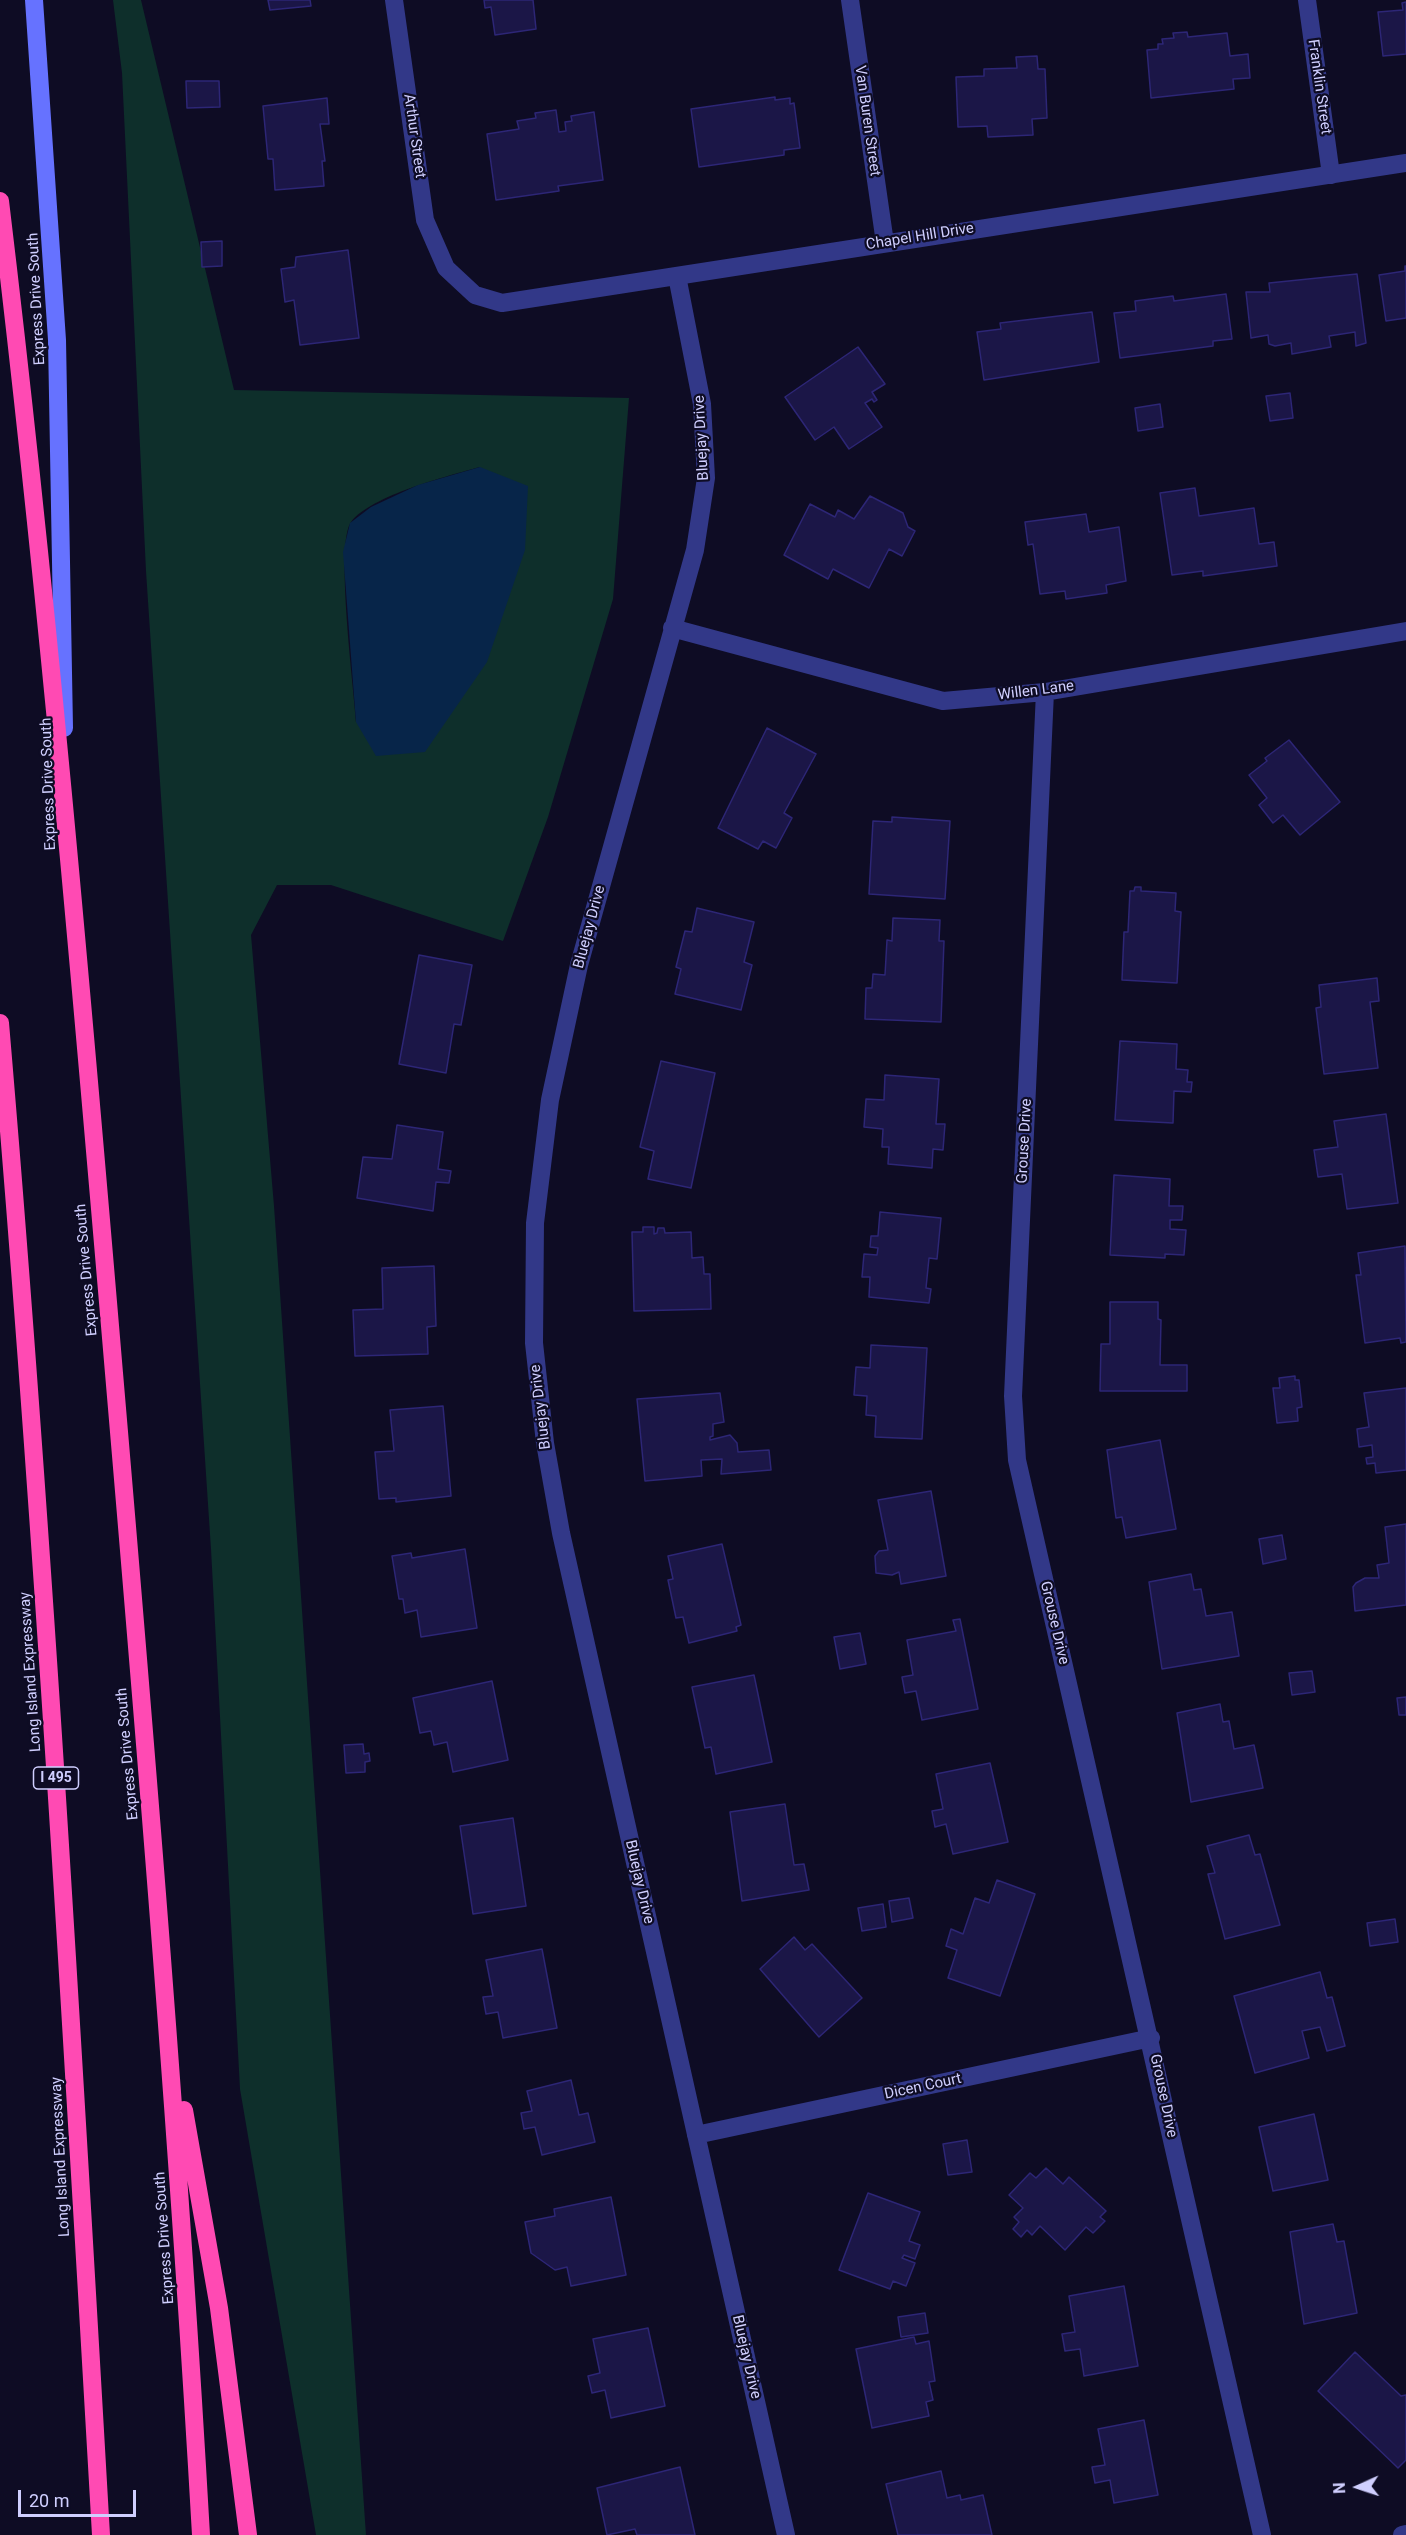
<!DOCTYPE html>
<html>
<head>
<meta charset="utf-8">
<style>
	body { margin:0 }
	#map { position:relative; width:1406px; height:2535px; overflow:hidden; background:#0e0c24; font-family:Roboto,sans-serif }
	canvas { display:block }
	.north { position:absolute; left:1328px; top:2457px; width:60px; height:60px; -webkit-text-stroke:4px #0e0c24; paint-order:stroke; rotate:267deg; font-size:16px; font-weight:700; line-height:24px; text-align:center; color:#d0cfff }
	.north::after { content:''; display:block; margin:auto; width:21px; height:27px; background:#d0cfff; clip-path:polygon(50% 0,100% 100%,50% 72%,0 100%) }
	.scale { position:absolute; left:18px; top:2490px; width:118px; height:27px; box-sizing:border-box; border:3px solid #d0cfff; border-top:0; padding-left:8px; font-size:18px; line-height:21px; white-space:nowrap; color:#d0cfff; -webkit-text-stroke:4px #0e0c24; paint-order:stroke }
</style>
</head>
<body>
<div id="map">
<canvas width="1406" height="2535"></canvas>
<div class="north">N</div>
<div class="scale">20 m</div>
</div>
<script>
const g = document.querySelector('canvas').getContext('2d');
g.lineJoin = 'round';
function paint(path, color) {
  g.fillStyle = color;
  g.fill(path, 'evenodd');
}
function strokePath(path, color, width, dash) {
  g.strokeStyle = color;
  g.lineWidth = width;
  g.lineCap = dash ? 'butt' : 'round';
  g.setLineDash(dash || []);
  g.stroke(path);
}
function label(font, color, halo, rows, align = 'center') {
  g.font = font + ' Roboto,sans-serif';
  g.lineWidth = 4.5;
  g.setLineDash([]);
  g.textBaseline = 'middle';
  g.strokeStyle = halo;
  g.fillStyle = color;
  for (const [text, x, y, turn = 0] of rows) {
    g.save();
    g.translate(x, y);
    g.rotate((+turn || 0) * Math.PI / 180);
    g.textAlign = isNaN(turn) ? turn : align;
    if (halo) g.strokeText(text, 0, 0);
    g.fillText(text, 0, 0);
    g.restore();
  }
}
paint(new Path2D(`
	M 113,0 L 141,0 L 234,390 L 629,398 L 613,599 L 548,817 L 503,941 L 331,885 L 277,885 L 251,935 L 274,1206 L 366,2535 L 316,2535 L 240,2089 L 211,1549 L 146,571 L 122,73 ZM 480,467 L 356,722 C 354,688 335,544 351,522 C 372,495 448,476 480,467 Z`), '#0e2f2b');
paint(new Path2D(`
	M 480,467 L 528,486 L 525,550 L 487,662 L 425,752 L 376,756 L 356,722 L 343,552 L 350,523 L 371,507 L 418,485 Z`), '#072549');
const building = new Path2D(`
	M 268,0 L 310,0 L 311,6 L 270,10 Z
	M 484,0 L 533,0 L 536,29 L 495,35 L 491,7 L 485,8 Z
	M 1406,2 L 1406,54 L 1383,56 L 1378,12 L 1403,10 L 1402,3 Z
	M 1187,32 L 1188,37 L 1227,33 L 1230,56 L 1248,54 L 1250,78 L 1233,79 L 1234,89 L 1151,98 L 1147,50 L 1158,49 L 1158,44 L 1163,44 L 1162,39 L 1174,38 L 1173,33 Z
	M 1037,56 L 1038,69 L 1045,69 L 1047,118 L 1032,119 L 1033,135 L 988,137 L 987,126 L 958,127 L 956,77 L 984,76 L 984,69 L 1017,68 L 1016,57 Z
	M 186,81 L 219,81 L 220,107 L 187,108 Z
	M 775,97 L 775,100 L 790,98 L 790,104 L 794,103 L 800,148 L 784,150 L 784,155 L 699,167 L 691,109 Z
	M 327,98 L 329,124 L 320,124 L 325,161 L 322,161 L 324,186 L 275,190 L 273,159 L 268,159 L 263,106 Z
	M 556,110 L 559,132 L 566,131 L 565,122 L 572,121 L 571,116 L 594,112 L 603,180 L 558,186 L 559,191 L 496,200 L 487,134 L 519,129 L 517,121 L 536,118 L 535,113 Z
	M 222,241 L 222,266 L 202,267 L 201,242 Z
	M 348,250 L 359,338 L 300,345 L 294,300 L 285,302 L 281,269 L 295,267 L 296,257 Z
	M 1405,266 L 1406,266 L 1406,318 L 1386,321 L 1379,275 L 1405,271 Z
	M 1357,274 L 1366,343 L 1356,346 L 1355,332 L 1329,336 L 1331,347 L 1292,354 L 1291,343 L 1275,346 L 1269,344 L 1268,335 L 1251,338 L 1246,292 L 1270,292 L 1269,283 Z
	M 1226,294 L 1232,339 L 1213,341 L 1213,346 L 1120,358 L 1114,313 L 1136,311 L 1135,301 L 1173,296 L 1174,301 Z
	M 1092,312 L 1099,362 L 984,380 L 977,332 L 1001,329 L 1000,323 Z
	M 858,347 L 885,384 L 872,392 L 877,400 L 874,402 L 872,399 L 865,403 L 882,427 L 849,449 L 834,427 L 815,440 L 785,397 Z
	M 1290,393 L 1293,418 L 1270,421 L 1266,396 Z
	M 1160,404 L 1163,427 L 1138,431 L 1135,408 Z
	M 1195,488 L 1199,516 L 1254,508 L 1259,544 L 1274,542 L 1277,566 L 1203,576 L 1203,571 L 1172,575 L 1160,493 Z
	M 870,496 L 903,513 L 908,527 L 915,531 L 902,556 L 889,549 L 869,588 L 833,569 L 828,579 L 784,555 L 810,504 L 835,517 L 838,510 L 854,519 Z
	M 1086,514 L 1089,532 L 1119,527 L 1126,581 L 1106,585 L 1107,593 L 1066,599 L 1065,591 L 1040,594 L 1033,544 L 1028,545 L 1025,522 Z
	M 767,728 L 816,754 L 784,813 L 792,818 L 776,848 L 763,841 L 758,849 L 718,828 Z
	M 1289,740 L 1340,802 L 1300,835 L 1283,815 L 1273,823 L 1259,805 L 1267,798 L 1249,775 L 1267,761 L 1265,758 Z
	M 892,817 L 950,821 L 945,899 L 869,894 L 873,821 L 892,822 Z
	M 1135,887 L 1141,887 L 1141,891 L 1176,893 L 1175,911 L 1181,912 L 1177,983 L 1122,980 L 1124,932 L 1128,932 L 1130,891 L 1134,891 Z
	M 697,908 L 754,922 L 744,962 L 752,965 L 741,1010 L 675,994 L 681,969 L 676,967 L 685,931 L 692,932 Z
	M 893,918 L 940,920 L 939,941 L 944,941 L 941,1022 L 865,1019 L 866,988 L 872,988 L 873,974 L 885,975 L 887,940 L 892,941 Z
	M 419,955 L 472,965 L 461,1025 L 454,1024 L 446,1073 L 399,1064 Z
	M 1377,978 L 1379,1001 L 1370,1002 L 1378,1068 L 1324,1074 L 1316,1008 L 1321,1007 L 1319,985 Z
	M 1120,1041 L 1177,1044 L 1176,1069 L 1188,1070 L 1187,1082 L 1192,1082 L 1191,1092 L 1174,1091 L 1173,1123 L 1115,1120 Z
	M 661,1061 L 715,1073 L 691,1188 L 648,1179 L 654,1151 L 640,1147 Z
	M 885,1075 L 939,1079 L 936,1124 L 945,1124 L 943,1150 L 933,1149 L 932,1168 L 888,1164 L 889,1147 L 882,1147 L 883,1129 L 864,1127 L 866,1099 L 884,1100 Z
	M 1386,1114 L 1398,1203 L 1347,1209 L 1342,1174 L 1318,1177 L 1314,1150 L 1338,1147 L 1334,1121 Z
	M 397,1125 L 443,1132 L 438,1169 L 451,1171 L 449,1183 L 436,1182 L 433,1211 L 357,1198 L 363,1157 L 392,1159 Z
	M 1114,1175 L 1170,1179 L 1169,1206 L 1183,1206 L 1182,1220 L 1170,1220 L 1170,1229 L 1186,1230 L 1184,1255 L 1165,1254 L 1165,1258 L 1110,1255 Z
	M 880,1212 L 941,1218 L 937,1259 L 929,1258 L 926,1288 L 931,1289 L 929,1303 L 869,1297 L 870,1277 L 862,1277 L 864,1254 L 877,1255 L 878,1248 L 870,1247 L 871,1236 L 878,1236 Z
	M 643,1227 L 654,1227 L 654,1234 L 657,1233 L 658,1228 L 664,1228 L 665,1233 L 691,1232 L 692,1258 L 703,1257 L 704,1274 L 710,1274 L 711,1309 L 634,1311 L 632,1232 L 643,1232 Z
	M 1405,1246 L 1406,1342 L 1401,1343 L 1400,1338 L 1365,1343 L 1356,1275 L 1361,1275 L 1358,1253 Z
	M 434,1266 L 436,1326 L 427,1327 L 428,1354 L 355,1356 L 353,1310 L 383,1309 L 382,1268 Z
	M 1110,1302 L 1158,1302 L 1158,1319 L 1161,1320 L 1160,1365 L 1187,1365 L 1187,1391 L 1100,1391 L 1101,1344 L 1110,1344 Z
	M 871,1345 L 927,1348 L 922,1439 L 875,1437 L 876,1416 L 866,1415 L 867,1396 L 854,1395 L 856,1367 L 870,1368 Z
	M 1295,1376 L 1295,1380 L 1299,1380 L 1302,1407 L 1297,1408 L 1298,1421 L 1277,1423 L 1273,1388 L 1280,1388 L 1279,1378 Z
	M 1406,1388 L 1406,1470 L 1376,1473 L 1375,1463 L 1367,1464 L 1366,1458 L 1373,1457 L 1372,1445 L 1359,1447 L 1357,1429 L 1369,1427 L 1364,1393 Z
	M 720,1393 L 724,1422 L 713,1424 L 713,1436 L 710,1437 L 710,1440 L 730,1435 L 737,1443 L 738,1452 L 769,1450 L 771,1470 L 721,1474 L 722,1459 L 701,1460 L 702,1476 L 645,1481 L 637,1399 Z
	M 443,1406 L 451,1496 L 396,1502 L 396,1498 L 379,1499 L 375,1452 L 394,1451 L 390,1410 Z
	M 1160,1440 L 1176,1529 L 1126,1538 L 1122,1517 L 1116,1518 L 1107,1450 Z
	M 931,1491 L 946,1576 L 901,1584 L 899,1572 L 892,1575 L 876,1573 L 875,1556 L 879,1551 L 888,1550 L 878,1500 Z
	M 1406,1524 L 1406,1605 L 1355,1611 L 1353,1587 L 1356,1583 L 1365,1578 L 1379,1578 L 1377,1565 L 1389,1563 L 1385,1527 Z
	M 1282,1535 L 1286,1559 L 1263,1564 L 1259,1539 Z
	M 722,1544 L 741,1625 L 736,1627 L 737,1631 L 689,1643 L 683,1617 L 676,1618 L 668,1580 L 673,1579 L 668,1556 Z
	M 465,1549 L 477,1628 L 421,1637 L 417,1610 L 405,1613 L 403,1599 L 399,1599 L 392,1556 L 411,1553 L 412,1558 Z
	M 1191,1574 L 1194,1590 L 1201,1589 L 1206,1616 L 1232,1612 L 1239,1656 L 1162,1669 L 1149,1582 Z
	M 960,1619 L 978,1709 L 922,1720 L 916,1691 L 905,1693 L 902,1677 L 913,1675 L 907,1640 L 956,1631 L 953,1620 Z
	M 860,1633 L 866,1664 L 840,1669 L 834,1637 Z
	M 1312,1671 L 1315,1692 L 1292,1695 L 1289,1673 Z
	M 754,1675 L 772,1762 L 716,1774 L 711,1747 L 705,1748 L 692,1687 Z
	M 492,1681 L 508,1760 L 453,1772 L 447,1742 L 434,1745 L 431,1731 L 420,1733 L 413,1698 Z
	M 1406,1697 L 1406,1715 L 1399,1715 L 1397,1698 Z
	M 1220,1704 L 1223,1722 L 1229,1721 L 1234,1749 L 1254,1745 L 1263,1788 L 1191,1802 L 1177,1713 Z
	M 363,1744 L 364,1754 L 369,1753 L 370,1761 L 365,1762 L 365,1772 L 346,1773 L 344,1745 Z
	M 990,1763 L 1008,1842 L 953,1854 L 946,1824 L 935,1827 L 932,1811 L 943,1809 L 936,1774 Z
	M 785,1804 L 794,1865 L 804,1864 L 809,1890 L 742,1901 L 730,1812 Z
	M 513,1818 L 526,1906 L 473,1914 L 460,1826 Z
	M 1249,1835 L 1255,1855 L 1260,1854 L 1280,1925 L 1225,1939 L 1208,1874 L 1215,1873 L 1207,1846 Z
	M 997,1880 L 1035,1894 L 1000,1996 L 948,1978 L 957,1950 L 946,1946 L 951,1929 L 963,1934 L 975,1898 L 989,1903 Z
	M 909,1898 L 913,1918 L 892,1922 L 889,1901 Z
	M 883,1904 L 886,1927 L 862,1931 L 858,1908 Z
	M 1395,1919 L 1398,1942 L 1370,1946 L 1367,1923 Z
	M 794,1937 L 805,1950 L 812,1944 L 862,1998 L 819,2037 L 760,1969 Z
	M 542,1949 L 557,2028 L 503,2038 L 498,2012 L 486,2014 L 483,1997 L 493,1996 L 486,1960 Z
	M 1320,1972 L 1327,1998 L 1332,1997 L 1345,2046 L 1327,2051 L 1320,2027 L 1302,2031 L 1309,2058 L 1255,2073 L 1234,1996 Z
	M 571,2080 L 579,2115 L 588,2113 L 595,2142 L 542,2155 L 535,2127 L 524,2129 L 521,2113 L 532,2111 L 527,2091 Z
	M 1314,2114 L 1328,2180 L 1273,2191 L 1259,2127 Z
	M 967,2140 L 972,2172 L 948,2175 L 943,2144 Z
	M 1046,2168 L 1063,2184 L 1069,2177 L 1106,2211 L 1100,2217 L 1105,2221 L 1093,2233 L 1086,2227 L 1065,2250 L 1040,2226 L 1032,2235 L 1027,2230 L 1021,2237 L 1013,2229 L 1019,2222 L 1014,2217 L 1023,2208 L 1009,2195 L 1030,2173 L 1036,2178 Z
	M 868,2193 L 920,2212 L 909,2241 L 920,2245 L 915,2259 L 904,2255 L 902,2258 L 915,2263 L 906,2286 L 893,2281 L 890,2289 L 839,2270 Z
	M 611,2197 L 626,2275 L 571,2286 L 567,2267 L 555,2270 L 531,2253 L 525,2222 L 555,2216 L 554,2209 Z
	M 1333,2224 L 1337,2242 L 1344,2241 L 1357,2313 L 1304,2324 L 1290,2232 Z
	M 1124,2286 L 1138,2366 L 1084,2376 L 1080,2349 L 1065,2351 L 1062,2334 L 1075,2332 L 1069,2296 Z
	M 925,2313 L 928,2333 L 901,2337 L 898,2317 Z
	M 648,2328 L 665,2406 L 611,2418 L 605,2390 L 592,2393 L 588,2376 L 600,2373 L 593,2339 Z
	M 914,2337 L 916,2344 L 929,2341 L 935,2381 L 929,2382 L 933,2400 L 926,2402 L 929,2416 L 872,2428 L 856,2349 Z
	M 1355,2352 L 1401,2396 L 1406,2395 L 1406,2460 L 1398,2468 L 1318,2391 Z
	M 1144,2420 L 1158,2495 L 1114,2503 L 1110,2480 L 1095,2483 L 1092,2467 L 1105,2465 L 1098,2429 Z
	M 680,2467 L 695,2535 L 637,2535 L 635,2529 L 607,2535 L 597,2488 Z
	M 941,2471 L 947,2498 L 960,2495 L 961,2500 L 983,2495 L 992,2535 L 898,2535 L 886,2484 Z`);
paint(building, '#1b1647');
strokePath(building, '#2d2676', 1.5);
strokePath(new Path2D(`
	M 394,0 L 425,220 L 446,268 L 475,295 L 502,303 L 1406,163
	M 850,0 L 885,243
	M 1307,0 L 1331,175
	M 677,276 L 702,404 L 706,478 L 695,550 L 579,965 L 550,1100 L 535,1223 L 534,1343 L 545,1443 L 561,1533 L 786,2535
	M 672,628 L 943,701 L 1045,692 L 1406,631
	M 1045,692 L 1013,1396 L 1017,1460 L 1262,2535
	M 696,2135 L 1151,2038
	M 1402,2535 L 1406,2534`), '#323888', 18);
strokePath(new Path2D(`
	M 34,0 L 57,340 L 64,728`), '#6672ff', 18);
strokePath(new Path2D(`
	M 0,201 C 47,591 81,982 114,1373 C 147,1760 179,2147 201,2535
	M 0,1023 C 43,1526 72,2030 101,2535
	M 184,2110 L 219,2308 L 248,2535`), '#ff4ab3', 18);
for (const [x, y, w] of [
	[56,1778,45]
]) {
  const box = new Path2D();
  box.roundRect(x - w / 2, y - 11, w, 22, 4.5);
  g.fillStyle = '#0e0c24';
  g.fill(box);
  strokePath(box, '#d0cfff', 1.5);
}
label('bold 14px', '#d0cfff', null, [
	["I 495",56,1778]
]);
label('15px', '#d0cfff', '#0e0c24', [
	["Franklin Street",1319,87,82],
	["Van Buren Street",867,121,82],
	["Arthur Street",414,136,82],
	["Chapel Hill Drive",920,237,-9],
	["Express Drive South",37,299,-93],
	["Bluejay Drive",702,438,-93],
	["Willen Lane",1036,691,-7],
	["Express Drive South",49,784,-92],
	["Bluejay Drive",590,927,-75],
	["Grouse Drive",1025,1141,-87],
	["Express Drive South",87,1270,-95],
	["Bluejay Drive",541,1407,-97],
	["Grouse Drive",1054,1623,77],
	["Long Island Expressway",31,1672,-94],
	["Express Drive South",128,1754,-95],
	["Bluejay Drive",639,1882,77],
	["Dicen Court",923,2087,-12],
	["Grouse Drive",1163,2096,78],
	["Long Island Expressway",61,2157,-93],
	["Express Drive South",165,2238,-94],
	["Bluejay Drive",746,2357,77]
]);
</script>
</body>
</html>
